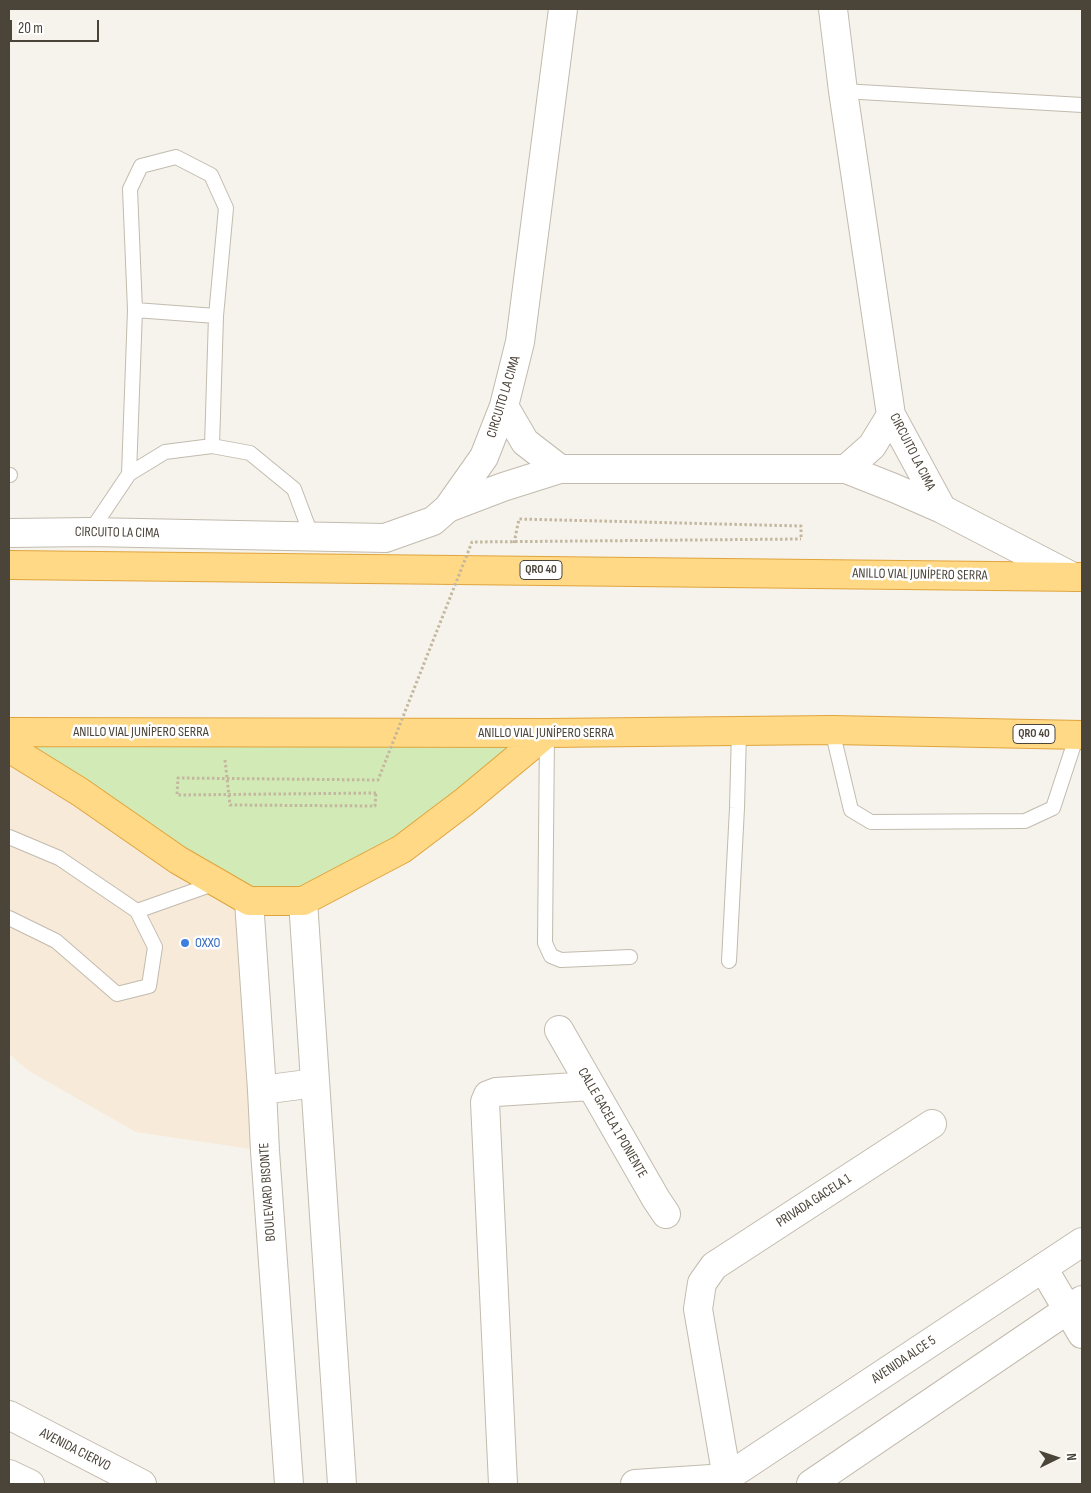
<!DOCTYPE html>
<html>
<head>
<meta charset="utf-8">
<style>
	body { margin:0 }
	#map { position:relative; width:1091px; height:1493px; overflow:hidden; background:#f6f3ec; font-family:"Sofia Sans Condensed",sans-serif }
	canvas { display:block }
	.frame { position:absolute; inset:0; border:10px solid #4b4439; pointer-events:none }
	.north { position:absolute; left:1031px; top:1433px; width:50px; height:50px; -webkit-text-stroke:4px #fff; paint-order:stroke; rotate:86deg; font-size:14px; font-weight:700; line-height:20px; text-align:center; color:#4b4439 }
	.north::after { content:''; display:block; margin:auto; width:18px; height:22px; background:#4b4439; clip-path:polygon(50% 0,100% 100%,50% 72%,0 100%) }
	.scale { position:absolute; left:10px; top:20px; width:89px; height:22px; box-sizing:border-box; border:2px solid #4b4439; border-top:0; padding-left:6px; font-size:15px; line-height:18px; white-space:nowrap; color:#4b4439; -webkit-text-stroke:4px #fff; paint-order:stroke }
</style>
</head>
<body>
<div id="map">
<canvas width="1091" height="1493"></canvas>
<div class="frame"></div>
<div class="north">N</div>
<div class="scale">20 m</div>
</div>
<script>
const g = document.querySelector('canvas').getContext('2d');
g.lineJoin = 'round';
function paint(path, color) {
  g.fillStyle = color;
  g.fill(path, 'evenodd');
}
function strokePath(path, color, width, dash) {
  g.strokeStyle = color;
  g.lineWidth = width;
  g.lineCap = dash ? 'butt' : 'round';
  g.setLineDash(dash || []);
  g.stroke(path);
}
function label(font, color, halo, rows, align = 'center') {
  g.font = font + ' "Sofia Sans Condensed",sans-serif';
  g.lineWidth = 5;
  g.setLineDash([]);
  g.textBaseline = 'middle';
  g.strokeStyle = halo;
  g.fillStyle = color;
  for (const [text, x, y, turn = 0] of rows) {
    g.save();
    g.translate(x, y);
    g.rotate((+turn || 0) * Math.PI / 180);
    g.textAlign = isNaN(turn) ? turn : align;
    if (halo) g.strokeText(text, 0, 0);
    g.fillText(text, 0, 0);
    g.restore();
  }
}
paint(new Path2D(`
	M 9,748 L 249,901 L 265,1151 L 136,1132 L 29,1071 L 9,1054 Z`), '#f7ead8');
paint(new Path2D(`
	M 9,732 L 547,733 L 303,901 L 249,901 Z`), '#d2eab5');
const service = new Path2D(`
	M 843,91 L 1082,105
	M 135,310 L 130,189 L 141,166 L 176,157 L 211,175 L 226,208 L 216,316
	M 129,474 L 135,310 L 216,316 L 212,446
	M 9,475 L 10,475
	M 90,532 L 129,474 L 165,452 L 212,446 L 250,453 L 294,489 L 312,537
	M 832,730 L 851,810 L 871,822 L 1025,821 L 1053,808 L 1077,735
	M 547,733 L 545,943 L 551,956 L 561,960 L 630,957
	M 9,837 L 59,858 L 137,911 L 155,947 L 149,986 L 117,994 L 56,941 L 9,918
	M 137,911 L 216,883
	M 729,961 L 737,808 L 739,731`);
const minor = new Path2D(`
	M 833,9 L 843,91 L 891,415 L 942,509 L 1073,577
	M 504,406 L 525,442 L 560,469
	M 846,469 L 872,446 L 891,415
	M 448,508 L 503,487 L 560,469 L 846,469 L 894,488 L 942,509
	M 9,533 L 90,532 L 385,538 L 433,521 L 448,508 L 484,457 L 504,406 L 520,342 L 563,9
	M 559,1030 L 656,1199 L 666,1214
	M 1043,1268 L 1082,1334
	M 503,1484 L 485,1102 L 488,1095 L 496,1092 L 591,1086
	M 728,1484 L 698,1309 L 702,1283 L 714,1266 L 932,1124`);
const tertiary = new Path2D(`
	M 249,901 L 262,1090 L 265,1151 L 289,1484
	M 303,901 L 342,1484
	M 262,1090 L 315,1083
	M 9,1415 L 142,1484
	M 9,1474 L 30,1484
	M 635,1484 L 726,1478 L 1082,1242
	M 811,1484 L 1082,1300`);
const trunk = new Path2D(`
	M 9,565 L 1082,577
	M 9,732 L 547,733 L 832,730 L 1082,735
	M 9,748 L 80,792 L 178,860 L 249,901 L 303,901 L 402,849 L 464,802 L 547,733`);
strokePath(service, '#c2bbae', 16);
strokePath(minor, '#c2bbae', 30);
strokePath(tertiary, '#c2bbae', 30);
strokePath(trunk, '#e0a43c', 30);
strokePath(new Path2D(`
	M 514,543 L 519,519 L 801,526 L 801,539
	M 225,760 L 230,805 L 375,806 L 376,793`), '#c4b79f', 3, [2.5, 2.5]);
strokePath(service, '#fff', 14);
strokePath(minor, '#fff', 28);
strokePath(tertiary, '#fff', 28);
strokePath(trunk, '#ffd985', 28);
strokePath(new Path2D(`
	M 376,793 L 177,795 L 178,778 L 378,780 L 472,542 L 801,539`), '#c4b79f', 3, [2.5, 2.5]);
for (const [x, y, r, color] of [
	[185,943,5,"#3f7fe0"]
]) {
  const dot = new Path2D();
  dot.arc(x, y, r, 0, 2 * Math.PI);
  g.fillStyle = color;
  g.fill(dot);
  strokePath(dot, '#fff', 2);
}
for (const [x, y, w] of [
	[541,570,42],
	[1034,734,42]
]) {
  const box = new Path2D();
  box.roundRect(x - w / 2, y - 9.5, w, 19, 4);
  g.fillStyle = '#fff';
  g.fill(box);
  strokePath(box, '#4b4439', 1);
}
label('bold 12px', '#4b4439', null, [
	["QRO 40",541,570],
	["QRO 40",1034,734]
]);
label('14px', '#4b4439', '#fff', [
	["CIRCUITO LA CIMA",504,397,-73],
	["CIRCUITO LA CIMA",912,452,63],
	["CIRCUITO LA CIMA",117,533,1],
	["ANILLO VIAL JUNÍPERO SERRA",920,575,1],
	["ANILLO VIAL JUNÍPERO SERRA",141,732],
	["ANILLO VIAL JUNÍPERO SERRA",546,733],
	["CALLE GACELA 1 PONIENTE",612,1123,60],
	["BOULEVARD BISONTE",268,1192,-94],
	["PRIVADA GACELA 1",814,1201,-33],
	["AVENIDA ALCE 5",904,1360,-34],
	["AVENIDA CIERVO",75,1450,27]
]);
label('14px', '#366cbe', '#fff', [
	["OXXO",195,943]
], 'left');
</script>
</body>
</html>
